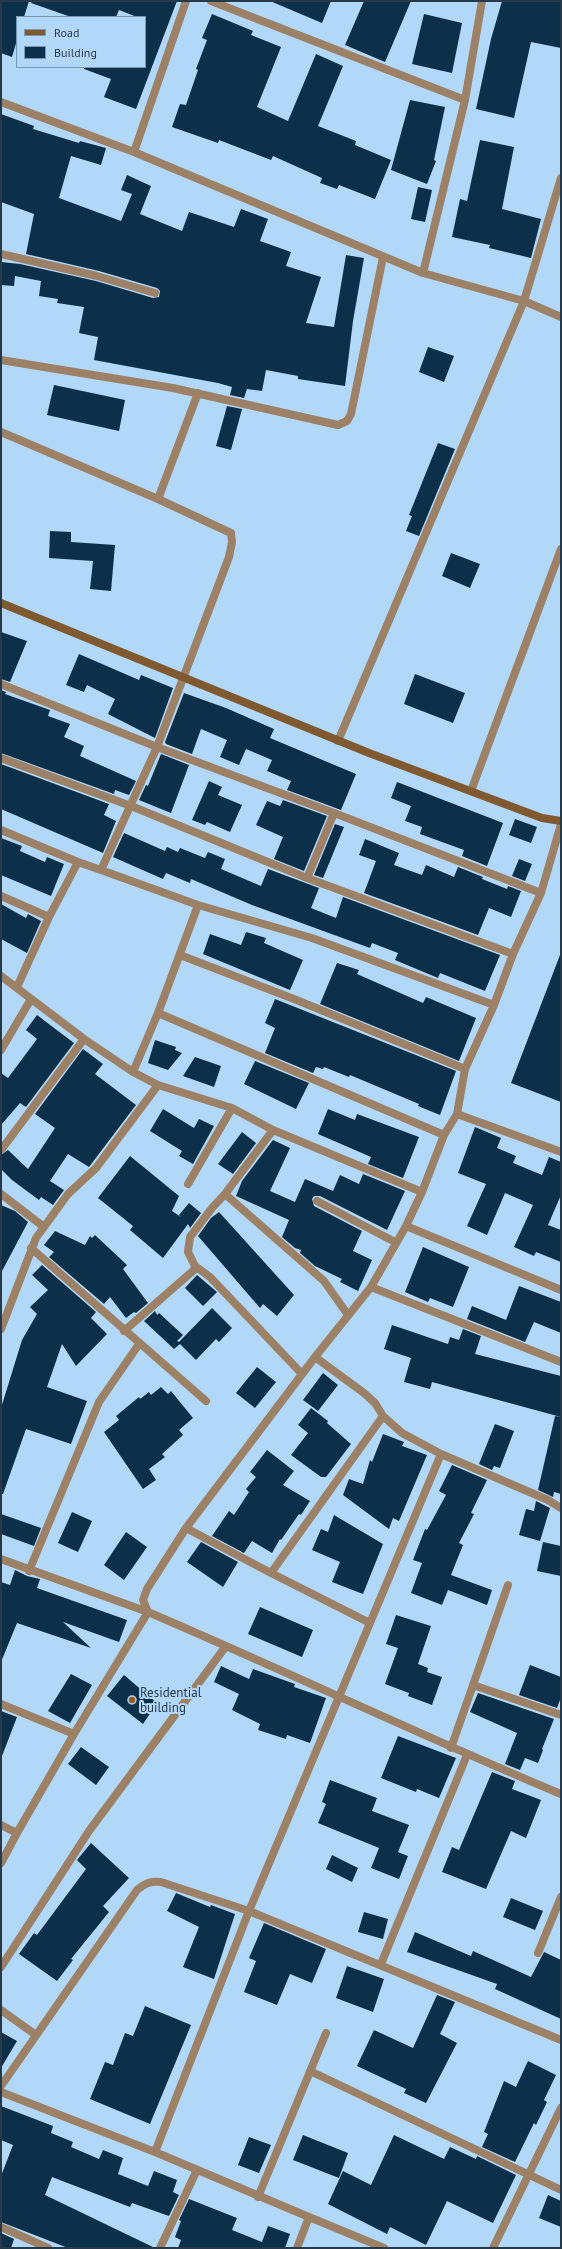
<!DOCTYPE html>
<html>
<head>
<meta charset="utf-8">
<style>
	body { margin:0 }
	#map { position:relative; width:562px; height:2249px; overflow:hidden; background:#b1d8f9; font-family:"PT Sans",sans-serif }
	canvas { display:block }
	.frame { position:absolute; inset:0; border:2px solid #26394a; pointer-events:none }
	.legend { position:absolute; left:16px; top:16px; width:130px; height:52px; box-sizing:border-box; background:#b1d8f9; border:1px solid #7998b3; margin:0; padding:5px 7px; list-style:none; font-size:12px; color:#26394a }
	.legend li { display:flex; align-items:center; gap:8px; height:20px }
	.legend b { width:20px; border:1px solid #7998b3 }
</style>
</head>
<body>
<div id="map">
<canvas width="562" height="2249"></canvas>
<div class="frame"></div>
<ul class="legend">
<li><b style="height:5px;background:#815931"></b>Road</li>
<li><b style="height:11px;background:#0c3049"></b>Building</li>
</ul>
</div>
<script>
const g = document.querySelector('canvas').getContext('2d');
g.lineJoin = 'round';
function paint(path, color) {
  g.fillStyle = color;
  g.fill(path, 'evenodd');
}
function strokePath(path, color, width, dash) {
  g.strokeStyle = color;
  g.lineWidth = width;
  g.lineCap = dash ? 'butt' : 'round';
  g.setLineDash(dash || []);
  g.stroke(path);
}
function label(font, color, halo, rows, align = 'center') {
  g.font = font + ' "PT Sans",sans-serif';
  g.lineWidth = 4;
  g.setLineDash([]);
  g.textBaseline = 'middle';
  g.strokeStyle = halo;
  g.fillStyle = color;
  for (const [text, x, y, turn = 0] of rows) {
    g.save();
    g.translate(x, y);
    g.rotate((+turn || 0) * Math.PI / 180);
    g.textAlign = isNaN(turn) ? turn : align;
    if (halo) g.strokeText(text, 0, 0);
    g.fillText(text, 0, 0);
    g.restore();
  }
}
paint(new Path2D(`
	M 1,1 L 29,1 L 24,17 L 17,17 L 17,40 L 12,57 L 1,53 Z
	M 32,1 L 177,1 L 136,109 L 104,97 L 111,79 L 84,69 L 84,67 L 145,67 L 145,17 L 137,17 L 119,10 L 116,17 L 71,17 L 31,3 Z
	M 270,1 L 331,1 L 322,23 Z
	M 364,1 L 411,1 L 385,62 L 345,45 Z
	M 502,1 L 561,1 L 561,48 L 531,42 L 514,118 L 476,109 L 491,39 Z
	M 212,14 L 253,31 L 251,35 L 281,47 L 257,107 L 288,121 L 316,54 L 343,66 L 318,126 L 356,141 L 355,145 L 391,160 L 375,199 L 339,185 L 337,189 L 320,183 L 322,178 L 273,156 L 271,160 L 219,140 L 218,143 L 172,127 L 180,104 L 186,105 L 198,70 L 196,69 L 207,40 L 202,38 Z
	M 424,14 L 462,23 L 452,73 L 412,64 Z
	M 410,100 L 445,107 L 434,160 L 436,161 L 427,184 L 391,170 Z
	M 1,114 L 34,126 L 33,129 L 79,143 L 80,141 L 106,148 L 101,165 L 71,156 L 59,198 L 121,221 L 132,194 L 121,190 L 127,175 L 151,186 L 140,214 L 182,231 L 189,212 L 234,227 L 241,209 L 268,219 L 260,241 L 291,252 L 286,266 L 321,277 L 306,323 L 334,327 L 346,255 L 364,258 L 353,321 L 345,386 L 298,379 L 298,376 L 266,370 L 262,391 L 247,389 L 244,398 L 230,395 L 232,387 L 218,383 L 94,360 L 98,337 L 79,333 L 84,307 L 57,303 L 58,299 L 39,296 L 41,281 L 15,276 L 14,286 L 1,285 L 1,262 L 20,264 L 96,281 L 153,298 L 159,297 L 160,291 L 157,288 L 99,271 L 26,254 L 34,214 L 1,202 Z
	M 480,140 L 514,147 L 502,209 L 541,219 L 531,258 L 489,248 L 490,245 L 452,237 L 460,199 L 467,201 Z
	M 418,187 L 432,190 L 425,222 L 411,219 Z
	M 428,347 L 454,356 L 444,382 L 419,372 Z
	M 54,385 L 125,400 L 119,431 L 47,415 Z
	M 227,406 L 242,409 L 231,450 L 216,446 Z
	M 438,443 L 455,449 L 419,536 L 406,531 L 412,516 L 409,515 Z
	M 50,531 L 71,532 L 71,542 L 115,545 L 111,591 L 90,589 L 93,561 L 49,558 Z
	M 451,553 L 480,564 L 470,588 L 442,576 Z
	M 1,632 L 27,641 L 10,682 L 1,679 Z
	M 79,654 L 139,680 L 141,675 L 173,688 L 155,738 L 108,714 L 115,699 L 87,685 L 84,692 L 66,685 Z
	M 415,674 L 465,693 L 453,723 L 404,704 Z
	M 1,690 L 6,692 L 5,694 L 50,710 L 48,716 L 70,724 L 64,737 L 84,746 L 80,756 L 136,781 L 129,795 L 115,790 L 114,794 L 1,753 Z
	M 184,693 L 226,708 L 274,729 L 270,738 L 356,774 L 341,810 L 287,790 L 291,781 L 267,771 L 272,760 L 246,749 L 239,765 L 220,757 L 227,740 L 201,729 L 192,754 L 166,744 L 165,742 Z
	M 161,754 L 189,765 L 171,813 L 139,800 L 146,785 L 148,786 Z
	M 1,764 L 109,804 L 104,815 L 116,821 L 103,853 L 1,809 Z
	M 209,781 L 222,787 L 218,795 L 242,805 L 230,832 L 207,822 L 205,825 L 192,820 Z
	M 397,782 L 503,823 L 487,866 L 462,856 L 464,850 L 420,834 L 422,827 L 405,821 L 411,806 L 391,798 Z
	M 283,800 L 327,816 L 304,871 L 274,859 L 283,837 L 256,825 L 267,801 L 280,806 Z
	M 515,819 L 537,827 L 531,843 L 509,835 Z
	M 335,824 L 344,827 L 323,878 L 314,875 Z
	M 124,833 L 165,851 L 167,847 L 178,852 L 180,848 L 205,858 L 208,852 L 225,859 L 221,869 L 261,886 L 268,869 L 319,888 L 311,908 L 336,918 L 343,897 L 500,955 L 485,991 L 440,973 L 438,978 L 395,960 L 398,953 L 372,943 L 370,948 L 252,905 L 191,879 L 190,883 L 166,873 L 163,879 L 113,857 Z
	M 1,838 L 22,846 L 20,851 L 45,862 L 47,857 L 64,864 L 51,896 L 1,875 Z
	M 365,839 L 399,853 L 394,865 L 422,875 L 426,865 L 454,877 L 458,867 L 483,877 L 482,879 L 507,889 L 508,886 L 521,891 L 511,917 L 489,908 L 478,935 L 364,893 L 376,861 L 359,855 Z
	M 519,859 L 532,864 L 525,881 L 512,876 Z
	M 1,904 L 26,918 L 28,914 L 41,921 L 27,953 L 1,939 Z
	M 246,932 L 266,938 L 264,943 L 303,960 L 290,990 L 203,954 L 210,934 L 241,945 Z
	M 560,955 L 561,956 L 561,1102 L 511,1083 Z
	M 337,963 L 359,970 L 357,974 L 423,1003 L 426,997 L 476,1018 L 459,1061 L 320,1004 Z
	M 275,999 L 456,1071 L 440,1115 L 418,1106 L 419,1104 L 350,1075 L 349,1077 L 324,1067 L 323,1069 L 316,1067 L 313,1073 L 265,1053 L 275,1028 L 265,1023 Z
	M 37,1015 L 74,1043 L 26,1107 L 20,1103 L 1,1125 L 1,1073 L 8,1078 L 37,1039 L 26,1030 Z
	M 155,1040 L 176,1047 L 175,1050 L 182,1053 L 168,1070 L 148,1063 Z
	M 83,1049 L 103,1064 L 95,1074 L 136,1105 L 89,1167 L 68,1154 L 50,1181 L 64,1190 L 53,1205 L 41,1197 L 39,1200 L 12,1180 L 1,1169 L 1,1155 L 8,1150 L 28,1169 L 55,1128 L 35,1114 Z
	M 195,1057 L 221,1066 L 214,1087 L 183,1076 Z
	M 255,1061 L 309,1083 L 296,1109 L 244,1084 Z
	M 163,1109 L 194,1128 L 199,1119 L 214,1126 L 193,1164 L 179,1156 L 182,1151 L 150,1131 Z
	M 328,1109 L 355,1120 L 357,1114 L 419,1137 L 403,1178 L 368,1164 L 371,1157 L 318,1134 Z
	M 475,1127 L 501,1138 L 497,1148 L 516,1156 L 513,1163 L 542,1175 L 549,1157 L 561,1162 L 561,1195 L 548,1225 L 561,1230 L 561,1262 L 536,1252 L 534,1256 L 514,1247 L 533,1205 L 505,1193 L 487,1235 L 467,1226 L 486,1184 L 458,1173 Z
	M 242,1132 L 256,1143 L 233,1174 L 218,1164 Z
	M 273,1140 L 290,1148 L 270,1191 L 295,1202 L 305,1179 L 333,1191 L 340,1175 L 359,1184 L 363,1174 L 405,1191 L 387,1230 L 320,1196 L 314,1196 L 312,1199 L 314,1206 L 362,1231 L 353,1251 L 372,1260 L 358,1291 L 340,1282 L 342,1279 L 315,1266 L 300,1253 L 301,1250 L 295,1248 L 282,1237 L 289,1220 L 236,1196 L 242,1181 Z
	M 130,1156 L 179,1196 L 172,1211 L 181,1217 L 179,1215 L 189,1203 L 201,1213 L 190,1228 L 188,1224 L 163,1258 L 130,1230 L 133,1226 L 98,1198 Z
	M 1,1205 L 15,1211 L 28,1222 L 1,1273 Z
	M 219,1212 L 294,1295 L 277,1316 L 263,1304 L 260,1308 L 198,1236 L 211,1218 Z
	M 55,1231 L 85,1245 L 90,1236 L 92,1238 L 95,1235 L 127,1265 L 123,1269 L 148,1303 L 136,1313 L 134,1312 L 126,1318 L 110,1297 L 104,1304 L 49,1257 L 54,1252 L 44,1245 Z
	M 423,1247 L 469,1267 L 453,1307 L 430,1298 L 428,1302 L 405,1292 Z
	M 42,1265 L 96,1312 L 91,1318 L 107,1334 L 76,1366 L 62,1344 L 47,1387 L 87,1401 L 71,1444 L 26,1429 L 3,1494 L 1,1494 L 1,1408 L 22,1340 L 37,1314 L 30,1307 L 48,1290 L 32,1275 Z
	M 197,1275 L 217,1292 L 203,1306 L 185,1288 Z
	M 519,1286 L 561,1302 L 561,1333 L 534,1322 L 525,1342 L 467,1319 L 472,1306 L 506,1320 Z
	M 212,1308 L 232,1328 L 219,1342 L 216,1339 L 196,1360 L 180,1344 L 174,1349 L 144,1321 L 155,1311 L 157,1315 L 159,1313 L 183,1335 L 177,1341 L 179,1342 Z
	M 392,1325 L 448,1344 L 450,1337 L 459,1340 L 463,1329 L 481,1336 L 475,1354 L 561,1376 L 561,1417 L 432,1382 L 430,1389 L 404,1382 L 411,1358 L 384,1349 Z
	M 257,1367 L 276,1382 L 255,1408 L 236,1393 Z
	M 323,1373 L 338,1385 L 318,1411 L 303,1400 Z
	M 161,1387 L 168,1394 L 171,1391 L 193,1418 L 179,1430 L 183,1435 L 162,1454 L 165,1457 L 149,1469 L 156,1480 L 143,1489 L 104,1432 L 119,1420 L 116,1416 L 139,1397 L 140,1399 L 149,1392 L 151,1395 Z
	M 311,1408 L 328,1421 L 327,1423 L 351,1444 L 326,1477 L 321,1477 L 291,1455 L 308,1433 L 298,1425 Z
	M 555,1416 L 561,1417 L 561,1494 L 554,1492 L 553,1497 L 538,1490 Z
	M 495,1424 L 514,1431 L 500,1468 L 494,1466 L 492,1470 L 479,1464 Z
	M 383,1434 L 404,1442 L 402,1446 L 427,1455 L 399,1521 L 393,1518 L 389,1529 L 343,1495 L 349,1479 L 363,1484 L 370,1460 L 372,1462 Z
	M 267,1450 L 294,1471 L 283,1485 L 310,1501 L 301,1515 L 299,1514 L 281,1540 L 280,1539 L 272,1553 L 252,1541 L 244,1553 L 212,1536 L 229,1511 L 234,1515 L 249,1492 L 246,1489 L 256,1477 L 250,1472 Z
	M 452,1465 L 487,1480 L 471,1513 L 474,1514 L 459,1543 L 463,1545 L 451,1575 L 492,1590 L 487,1605 L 448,1590 L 442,1605 L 411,1593 L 422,1563 L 413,1560 L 425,1529 L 427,1530 L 446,1495 L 439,1491 Z
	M 536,1501 L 550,1508 L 540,1541 L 519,1535 L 526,1509 L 534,1511 Z
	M 72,1512 L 92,1521 L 78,1552 L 58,1543 Z
	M 1,1514 L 41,1528 L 34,1546 L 1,1534 Z
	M 334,1515 L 383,1544 L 363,1594 L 332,1582 L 340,1562 L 312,1550 L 321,1529 L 328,1532 Z
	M 126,1532 L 147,1547 L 124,1580 L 104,1565 Z
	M 201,1542 L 238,1562 L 223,1587 L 187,1562 Z
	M 543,1542 L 561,1546 L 561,1576 L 537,1571 Z
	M 15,1570 L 27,1576 L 40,1579 L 37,1588 L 127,1620 L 119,1642 L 63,1622 L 91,1648 L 17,1623 L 1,1662 L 1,1582 L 10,1585 Z
	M 260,1607 L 313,1630 L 302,1657 L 248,1634 Z
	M 396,1615 L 431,1626 L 418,1664 L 428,1668 L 427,1672 L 442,1677 L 432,1705 L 408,1696 L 409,1693 L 385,1684 L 398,1648 L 386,1644 Z
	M 530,1665 L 561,1677 L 561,1697 L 557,1708 L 519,1695 Z
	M 221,1666 L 249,1679 L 253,1669 L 295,1684 L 294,1687 L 326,1698 L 310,1743 L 287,1735 L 286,1739 L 258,1730 L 260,1724 L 232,1710 L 239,1694 L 214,1682 Z
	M 71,1674 L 92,1685 L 70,1723 L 48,1711 Z
	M 124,1675 L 157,1703 L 143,1724 L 107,1696 Z
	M 478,1693 L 554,1719 L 542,1749 L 543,1750 L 538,1763 L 525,1758 L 520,1770 L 505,1764 L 517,1733 L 470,1712 Z
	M 1,1711 L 17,1717 L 2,1756 L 1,1755 Z
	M 398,1736 L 456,1758 L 439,1798 L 417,1789 L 416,1792 L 381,1778 Z
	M 81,1747 L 109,1767 L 96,1785 L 68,1764 Z
	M 492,1772 L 515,1781 L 512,1789 L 541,1800 L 526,1838 L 511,1831 L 486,1889 L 442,1872 L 452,1847 L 459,1850 Z
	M 330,1780 L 377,1798 L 372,1811 L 409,1825 L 398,1852 L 408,1856 L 399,1879 L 371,1868 L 379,1848 L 318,1823 L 326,1804 L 322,1802 Z
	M 91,1843 L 129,1878 L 103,1906 L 109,1912 L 71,1959 L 73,1960 L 57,1981 L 19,1954 L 34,1933 L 37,1935 L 86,1869 L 77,1860 Z
	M 332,1855 L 358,1868 L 352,1882 L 326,1869 Z
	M 176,1893 L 210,1907 L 211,1905 L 235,1914 L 214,1979 L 183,1967 L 199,1927 L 167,1911 Z
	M 511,1898 L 543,1911 L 535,1930 L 503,1917 Z
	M 364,1912 L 388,1919 L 383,1939 L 358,1932 Z
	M 264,1923 L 326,1949 L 312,1983 L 290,1974 L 277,2005 L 244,1992 L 256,1961 L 249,1958 Z
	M 415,1932 L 471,1956 L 473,1951 L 531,1977 L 544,1952 L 561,1960 L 561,2019 L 495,1989 L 497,1984 L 407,1952 Z
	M 347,1966 L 384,1979 L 373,2012 L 336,1998 Z
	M 437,1995 L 455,2002 L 440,2034 L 457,2043 L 426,2103 L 404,2093 L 406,2089 L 357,2066 L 374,2030 L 413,2048 Z
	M 145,2006 L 191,2025 L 150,2124 L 90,2099 L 105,2062 L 113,2065 L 125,2033 L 133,2036 Z
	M 1,2032 L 17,2041 L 1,2068 Z
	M 528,2061 L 556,2075 L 544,2100 L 547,2102 L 536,2125 L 534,2123 L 515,2162 L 482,2147 L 488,2134 L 484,2132 L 504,2081 L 516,2087 Z
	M 1,2106 L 53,2126 L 51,2133 L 73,2142 L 71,2147 L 99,2159 L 103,2150 L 123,2158 L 118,2174 L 148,2186 L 154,2171 L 177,2180 L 173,2192 L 179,2195 L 169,2216 L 132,2203 L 130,2207 L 52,2177 L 45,2195 L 155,2248 L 68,2248 L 1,2222 L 1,2176 L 13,2145 L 1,2140 Z
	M 303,2135 L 348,2153 L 339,2178 L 293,2160 Z
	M 394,2135 L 444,2159 L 450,2147 L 476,2159 L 477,2156 L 516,2175 L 493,2223 L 447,2201 L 426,2245 L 390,2227 L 387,2234 L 328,2204 L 343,2171 L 371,2185 Z
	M 249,2137 L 271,2145 L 259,2173 L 238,2165 Z
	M 548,2195 L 561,2201 L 561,2227 L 539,2218 Z
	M 189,2199 L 237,2218 L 232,2230 L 262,2242 L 268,2226 L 290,2234 L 285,2248 L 178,2248 L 181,2240 L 175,2237 L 181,2221 L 179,2220 Z
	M 1,2233 L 14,2239 L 11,2248 L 1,2248 Z`), '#0c3049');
strokePath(new Path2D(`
	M 471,791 L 561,549`), '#9d8167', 8);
strokePath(new Path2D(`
	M 211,1 L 465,100
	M 1,102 L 134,152 L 423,273 L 524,301 L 561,317
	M 134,152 L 186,1
	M 1,254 L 97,276 L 155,293
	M 423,273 L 465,100 L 482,1
	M 1,360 L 173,388 L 338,425 L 347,421 L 351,414 L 383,257
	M 1,432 L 158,499 L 198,393
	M 1,684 L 157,747 L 334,813 L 307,878
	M 338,741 L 524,301 L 561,178
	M 1,758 L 131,806 L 307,878 L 513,954
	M 334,813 L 541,893
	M 561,824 L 541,893 L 513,954 L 494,1005 L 465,1069 L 457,1114 L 444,1135 L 422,1192 L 406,1226 L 371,1287 L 315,1357 L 186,1528 L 147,1589 L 143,1600 L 148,1612 C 286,1671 422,1736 561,1794
	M 1,830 L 78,862
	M 101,870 L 198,905 L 158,1013 L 133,1072
	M 1,896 L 49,917
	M 198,905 L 312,938 L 494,1005
	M 180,955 L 294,999 L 465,1069
	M 1,976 L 84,1039 L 133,1072 L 158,1085 L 232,1108 L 273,1130 L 422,1192
	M 17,987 L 49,917 L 78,862 L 101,870 L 157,747 L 229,557 L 232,542 L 231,533 L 158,499
	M 158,1013 L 444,1135
	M 1,1050 L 31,999
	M 457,1114 L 561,1152
	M 1,1150 L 84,1039
	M 188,1184 L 232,1108
	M 1,1194 L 44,1227
	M 225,1194 L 324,1281 L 348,1315
	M 317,1201 L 395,1242
	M 406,1226 L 561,1290
	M 31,1248 L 206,1401
	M 195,1266 L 188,1252 L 190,1237 L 212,1208 L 225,1194 L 273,1130
	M 371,1287 L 561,1362
	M 1,1329 L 36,1238 L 68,1194 L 96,1168 L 158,1085
	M 124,1331 L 194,1270 L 195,1266 L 210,1277 L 302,1374
	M 315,1357 L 364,1393 L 375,1403 L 383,1416 L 402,1433 L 441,1454 L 548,1500 L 561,1508
	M 186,1528 L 271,1573 L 383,1416
	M 1,1559 L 148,1612 L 74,1734 L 17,1833 L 1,1825
	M 29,1571 L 99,1402 L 139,1344
	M 271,1573 L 370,1623
	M 473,1685 L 561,1715
	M 1,1704 L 74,1734
	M 451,1748 L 508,1585
	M 1,1863 L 17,1833
	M 538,1953 L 561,1897
	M 381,1964 L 467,1755
	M 1,1967 L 89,1831 L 226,1646
	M 1,2010 L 36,2035
	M 310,2071 L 561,2190
	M 1,2086 L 137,1890 C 145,1883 151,1881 161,1882 L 249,1911 L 441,1454
	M 1,2092 L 155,2152
	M 258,2197 L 326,2033
	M 309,2217 L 155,2152 L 249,1911 L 561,2040
	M 1,2227 L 48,2248
	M 160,2248 L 197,2170
	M 297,2248 L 309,2217 L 384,2248
	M 493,2248 L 561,2108`), '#9d8167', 8);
strokePath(new Path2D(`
	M 1,603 L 369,753 L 542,818 L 561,821`), '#815931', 8);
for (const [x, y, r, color] of [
	[132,1700,4,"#975d1c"]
]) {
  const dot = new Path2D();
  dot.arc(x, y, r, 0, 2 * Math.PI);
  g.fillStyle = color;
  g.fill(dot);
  strokePath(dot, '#b1d8f9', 1.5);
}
label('13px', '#26394a', '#b1d8f9', [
	["Residential",140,1693],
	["building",140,1708]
], 'left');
</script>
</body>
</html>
